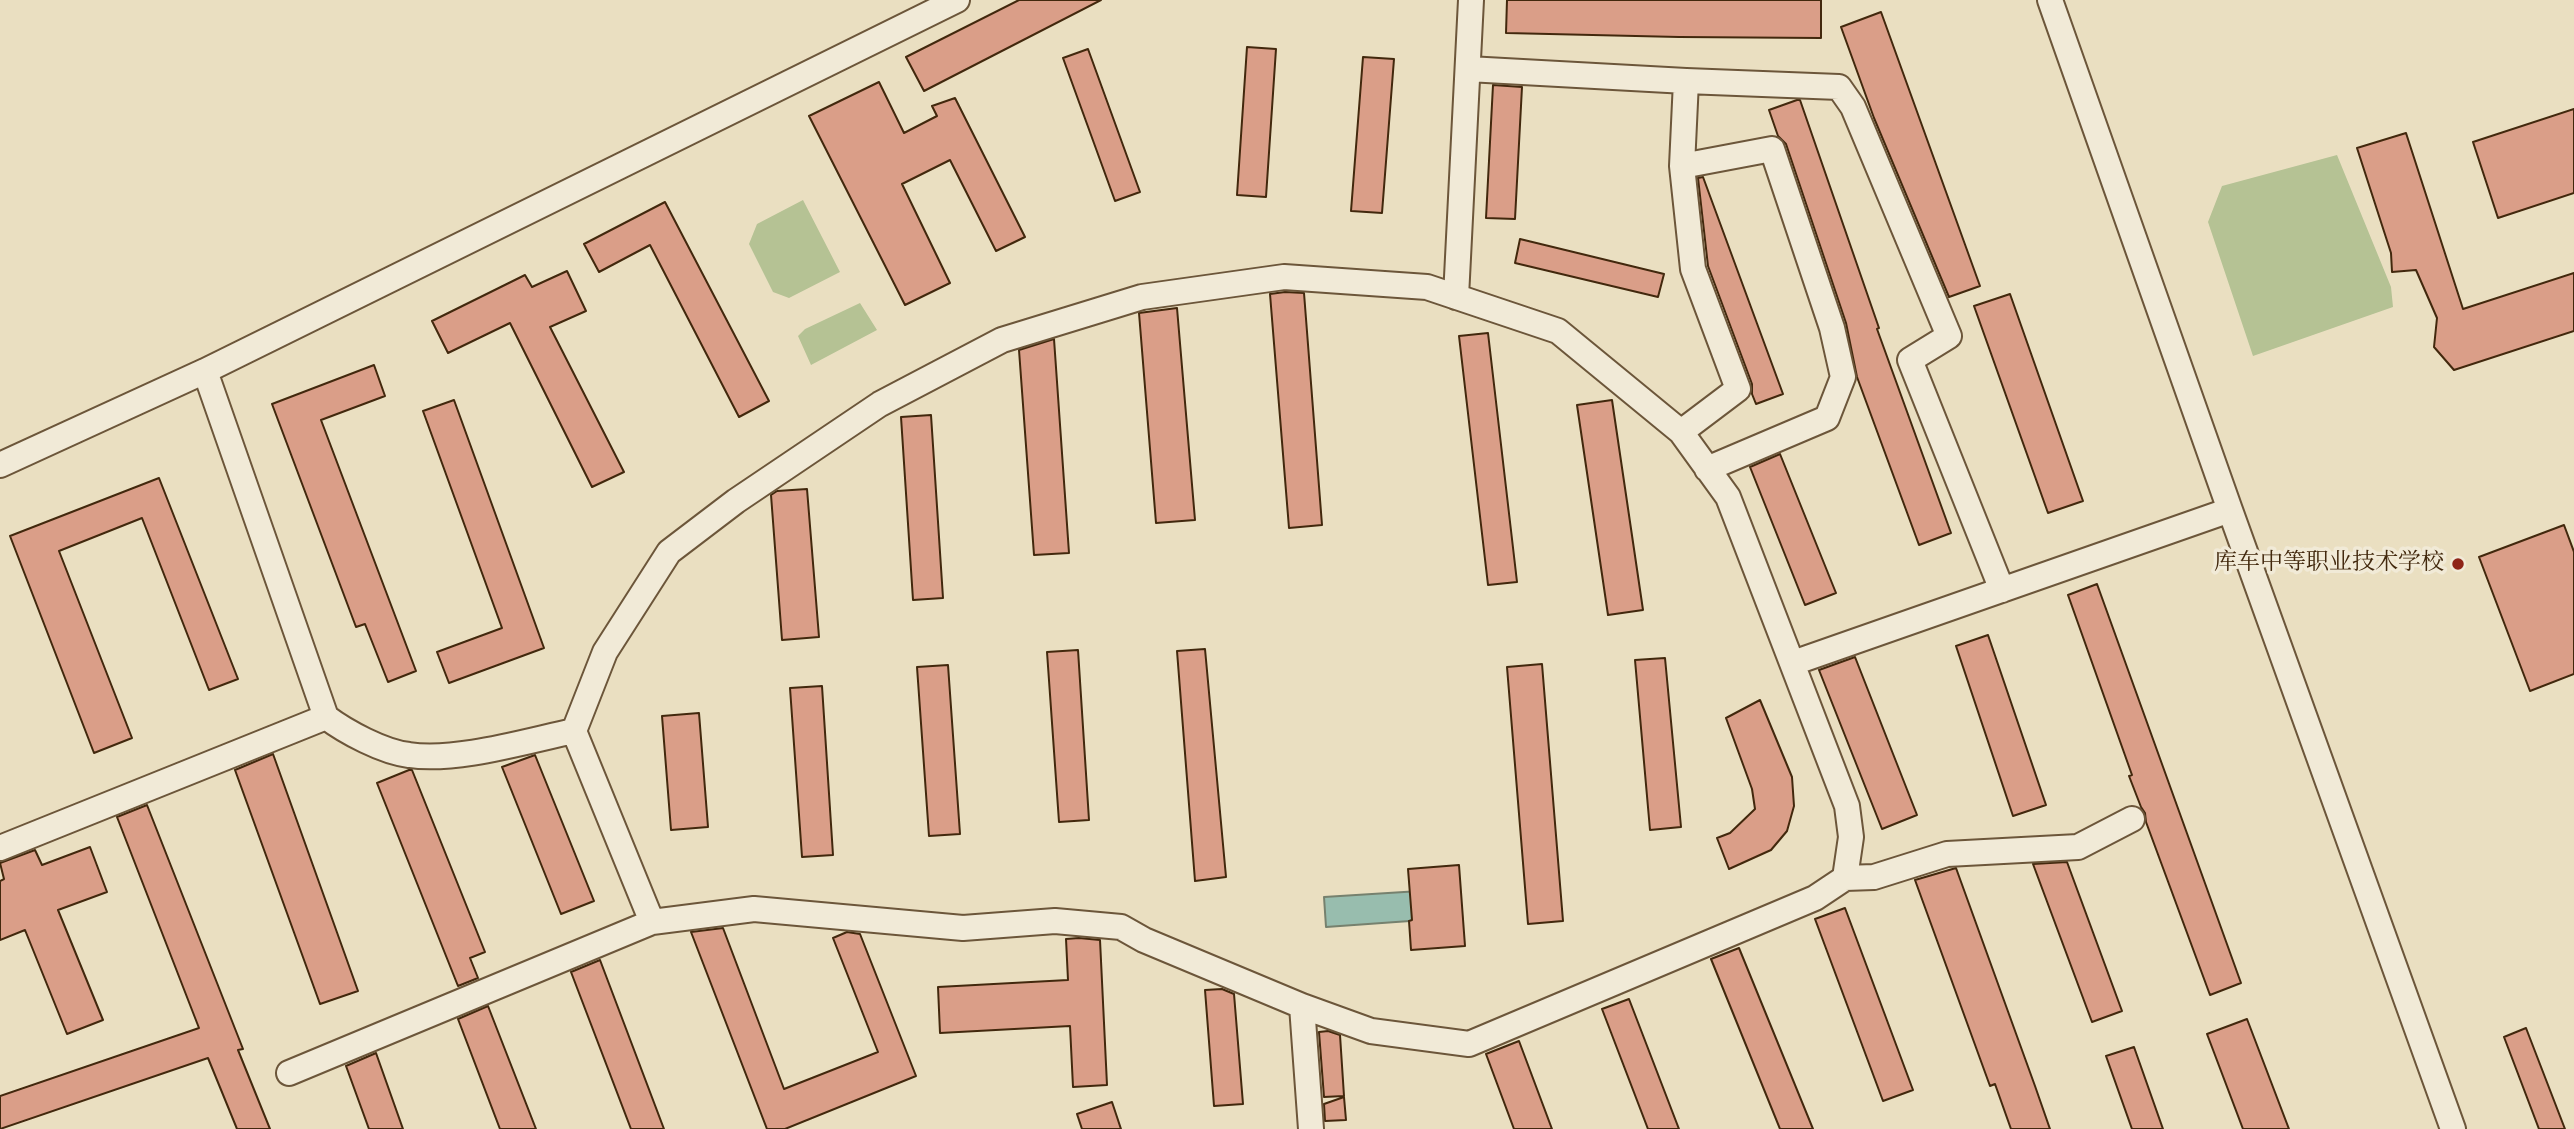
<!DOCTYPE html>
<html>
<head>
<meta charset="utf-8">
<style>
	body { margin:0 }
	canvas { display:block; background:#eadfc1 }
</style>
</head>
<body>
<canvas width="2574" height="1129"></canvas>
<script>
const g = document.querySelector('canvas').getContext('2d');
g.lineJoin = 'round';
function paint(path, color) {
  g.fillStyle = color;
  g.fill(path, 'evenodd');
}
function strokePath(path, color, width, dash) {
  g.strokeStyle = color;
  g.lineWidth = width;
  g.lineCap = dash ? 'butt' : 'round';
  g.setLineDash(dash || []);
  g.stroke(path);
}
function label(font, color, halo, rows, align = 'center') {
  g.font = font + ' Cardo,"Noto Serif SC",serif';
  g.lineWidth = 7;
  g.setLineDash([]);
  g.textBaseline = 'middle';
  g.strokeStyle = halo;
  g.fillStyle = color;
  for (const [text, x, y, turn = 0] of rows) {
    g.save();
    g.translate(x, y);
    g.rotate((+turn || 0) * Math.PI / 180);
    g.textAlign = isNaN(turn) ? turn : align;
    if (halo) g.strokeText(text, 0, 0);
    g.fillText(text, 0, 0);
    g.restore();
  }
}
paint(new Path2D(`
	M 2337,155 L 2391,287 L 2393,307 L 2253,356 L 2208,222 L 2222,186 Z
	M 803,200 L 840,272 L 789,298 L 773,292 L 749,244 L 757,224 Z
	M 860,303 L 877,330 L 811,365 L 798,336 L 805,329 Z`), '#b5c294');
const water = new Path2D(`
	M 1436,890 L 1438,919 L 1326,927 L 1324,897 Z`);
paint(water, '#98bdae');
strokePath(water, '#76816e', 2);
const building = new Path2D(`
	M 1019,0 L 1101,0 L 924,91 L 906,57 Z
	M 1507,0 L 1821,0 L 1821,38 L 1679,37 L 1506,33 Z
	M 1881,12 L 1980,286 L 1949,297 L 1874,118 L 1841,27 Z
	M 1247,47 L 1276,49 L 1266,197 L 1237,195 Z
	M 1088,49 L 1140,192 L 1115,201 L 1063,58 Z
	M 1363,57 L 1394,59 L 1382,213 L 1351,211 Z
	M 879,82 L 904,133 L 937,116 L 932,106 L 955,98 L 1025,237 L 996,251 L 950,160 L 902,184 L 950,283 L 905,305 L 809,116 Z
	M 1493,85 L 1522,87 L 1515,219 L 1486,218 Z
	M 1797,100 L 1800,100 L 1879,328 L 1877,329 L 1951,533 L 1919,545 L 1857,377 L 1846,323 L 1786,144 L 1778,136 L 1769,110 Z
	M 2574,109 L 2574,193 L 2498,218 L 2473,142 Z
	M 2406,133 L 2463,309 L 2574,273 L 2574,331 L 2454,370 L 2434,347 L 2437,318 L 2416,270 L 2392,272 L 2391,253 L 2357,148 Z
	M 1703,177 L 1783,394 L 1756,404 L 1752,394 L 1752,384 L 1708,266 L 1698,178 Z
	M 665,202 L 769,401 L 739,417 L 650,245 L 599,272 L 584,244 Z
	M 1520,239 L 1664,274 L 1658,297 L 1515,263 Z
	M 567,271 L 586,311 L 550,327 L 624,472 L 592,487 L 510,323 L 448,353 L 432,321 L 525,275 L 532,287 Z
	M 1285,292 L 1304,293 L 1322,525 L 1289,528 L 1270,294 Z
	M 2010,294 L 2083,501 L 2048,513 L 1974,306 Z
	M 1177,308 L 1195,520 L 1156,523 L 1139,313 Z
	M 1488,333 L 1517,582 L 1488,585 L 1459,336 Z
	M 1054,339 L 1069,553 L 1034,555 L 1019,350 Z
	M 374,365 L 385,396 L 321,420 L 416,671 L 388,682 L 365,624 L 356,627 L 272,404 Z
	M 454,400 L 544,648 L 449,683 L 437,652 L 502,628 L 423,411 Z
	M 1612,400 L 1643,610 L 1608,615 L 1577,405 Z
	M 931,415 L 943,598 L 913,600 L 901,417 Z
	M 1780,454 L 1836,593 L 1805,605 L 1750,467 Z
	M 159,478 L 238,679 L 209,690 L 142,518 L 59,551 L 132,738 L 94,753 L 10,536 Z
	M 807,489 L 819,637 L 782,640 L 771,495 L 777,491 Z
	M 2564,525 L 2574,552 L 2574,674 L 2530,691 L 2479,557 Z
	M 2097,584 L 2241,983 L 2210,995 L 2146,822 L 2145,813 L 2141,807 L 2129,776 L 2132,775 L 2068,595 Z
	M 1988,635 L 2046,805 L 2013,816 L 1956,646 Z
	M 1205,649 L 1226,877 L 1195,881 L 1177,651 Z
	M 1078,650 L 1089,820 L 1059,822 L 1047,652 Z
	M 1855,657 L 1917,815 L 1882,829 L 1819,670 Z
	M 1665,658 L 1681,827 L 1650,830 L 1635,660 Z
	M 1542,664 L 1563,921 L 1528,924 L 1507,667 Z
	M 948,665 L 960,834 L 929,836 L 917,667 Z
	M 822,686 L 833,855 L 802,857 L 790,688 Z
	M 1760,700 L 1792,777 L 1794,806 L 1787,831 L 1771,850 L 1729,869 L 1717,838 L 1730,833 L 1755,809 L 1752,789 L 1726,718 Z
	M 699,713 L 708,827 L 671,830 L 662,716 Z
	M 273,754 L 358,991 L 320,1004 L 235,770 Z
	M 535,755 L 594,901 L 561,914 L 502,767 Z
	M 409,770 L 412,770 L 485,952 L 470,958 L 478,978 L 458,986 L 377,783 Z
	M 147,805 L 243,1049 L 238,1050 L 270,1129 L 237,1129 L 208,1058 L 0,1129 L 0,1096 L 199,1028 L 117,817 Z
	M 90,847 L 107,892 L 58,910 L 103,1020 L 67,1034 L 25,930 L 0,940 L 0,881 L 4,879 L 0,863 L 35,850 L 42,865 Z
	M 2067,862 L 2122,1011 L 2092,1022 L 2033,864 Z
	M 1459,865 L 1465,946 L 1411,950 L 1409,921 L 1412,920 L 1408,869 Z
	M 1956,868 L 2035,1086 L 2050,1129 L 2011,1129 L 1995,1084 L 1990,1086 L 1915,880 Z
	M 1845,908 L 1913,1090 L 1883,1101 L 1815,919 Z
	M 723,928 L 784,1089 L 878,1052 L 833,938 L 847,932 L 860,934 L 916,1076 L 785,1129 L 767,1129 L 691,932 Z
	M 1079,938 L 1100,940 L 1107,1085 L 1073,1087 L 1070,1026 L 940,1033 L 938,987 L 1068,980 L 1066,939 Z
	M 1739,948 L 1813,1129 L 1780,1129 L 1711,959 Z
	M 600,960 L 664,1129 L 631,1129 L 571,972 Z
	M 1222,989 L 1234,994 L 1243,1104 L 1214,1106 L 1205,990 Z
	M 1629,999 L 1679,1129 L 1648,1129 L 1602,1009 Z
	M 488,1006 L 536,1129 L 500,1129 L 458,1019 Z
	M 2247,1019 L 2289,1129 L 2243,1129 L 2207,1034 Z
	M 2526,1028 L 2565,1129 L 2539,1129 L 2504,1037 Z
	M 1328,1031 L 1340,1035 L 1344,1096 L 1324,1097 L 1319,1032 Z
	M 1519,1041 L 1552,1129 L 1514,1129 L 1486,1054 Z
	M 2134,1047 L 2163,1129 L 2132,1129 L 2106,1056 Z
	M 376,1053 L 403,1129 L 369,1129 L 346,1066 Z
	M 1344,1097 L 1346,1120 L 1325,1121 L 1324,1104 Z
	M 1112,1102 L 1121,1129 L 1082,1129 L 1077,1114 Z`);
paint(building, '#da9e88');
strokePath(building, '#42280d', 2);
const minor = new Path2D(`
	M 2050,0 L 2230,510 L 2453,1129
	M 1468,69 L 1686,81 L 1839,87 L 1853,107 L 1949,336 L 1910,360 L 2002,590
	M 1686,81 L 1682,166 L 1772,149 L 1832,328 L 1843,377 L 1827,418 L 1707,469
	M 1456,297 L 1471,0
	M 205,371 L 326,717 C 346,732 383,752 409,755 C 457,762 526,741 574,731 L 652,922 L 289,1073
	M 1681,432 L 1738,389 L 1693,269 L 1682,166
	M 0,465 L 205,371 L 957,0
	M 1793,663 L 2230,510
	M 574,731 L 605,652 L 669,552 L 736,501 L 880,404 L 1002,340 L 1142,297 L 1284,277 L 1427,287 L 1558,331 L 1681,432 L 1728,497 L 1847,806 L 1851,837 L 1845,878 L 1815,898 L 1469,1044 L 1371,1031 L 1302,1006 L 1144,940 L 1121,927 L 1055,921 L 963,928 L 754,909 L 652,922
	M 0,848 L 326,717
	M 1845,878 L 1874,877 L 1947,854 L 2078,847 L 2132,819
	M 1302,1006 L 1311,1129`);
strokePath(minor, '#6c563a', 28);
strokePath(minor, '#f1ead7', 24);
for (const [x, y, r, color] of [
	[2458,564,7,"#8f2418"]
]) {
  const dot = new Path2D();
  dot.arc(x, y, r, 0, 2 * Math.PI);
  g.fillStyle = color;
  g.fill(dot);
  strokePath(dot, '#f1ead7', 2.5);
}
label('23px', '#42280d', '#f1ead7', [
	["库车中等职业技术学校",2444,564]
], 'right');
</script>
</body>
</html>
